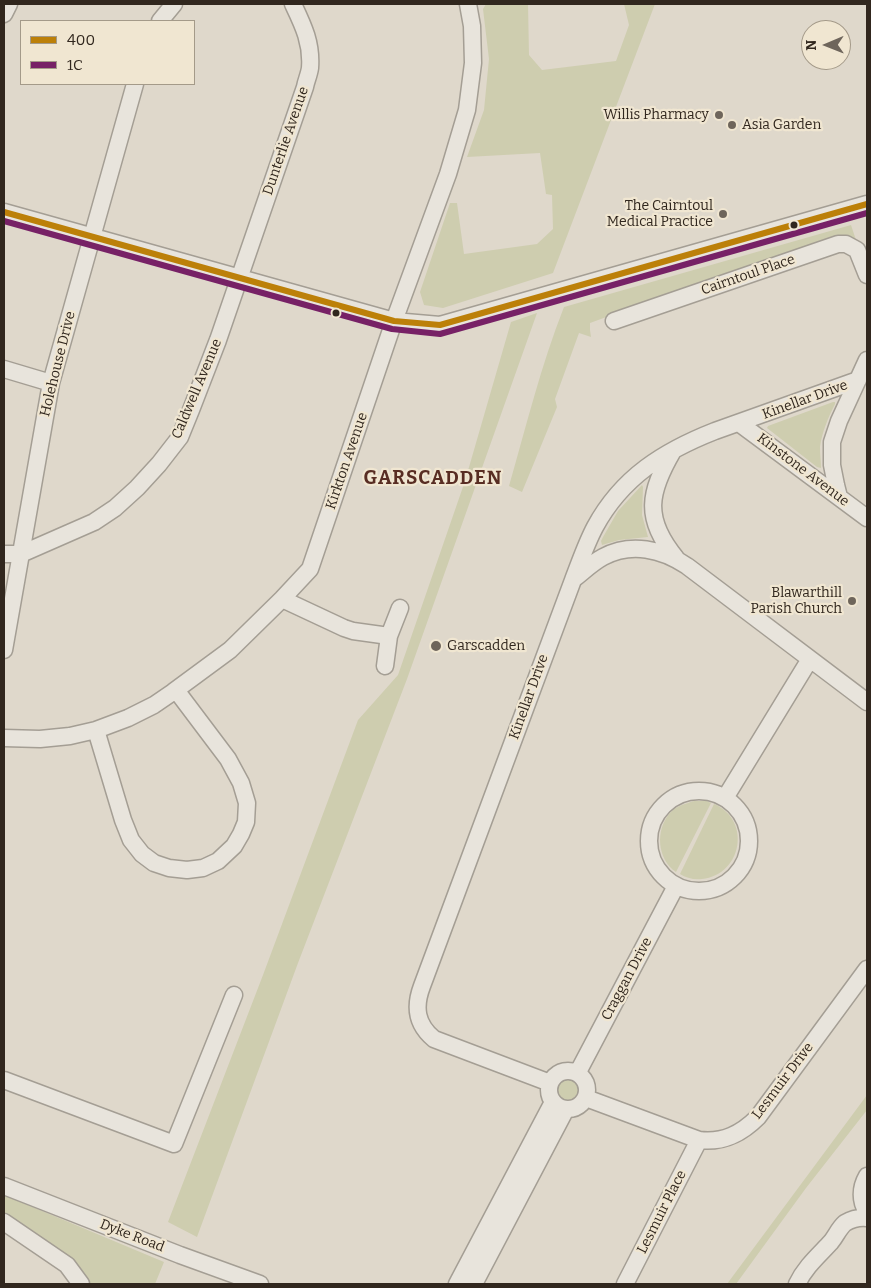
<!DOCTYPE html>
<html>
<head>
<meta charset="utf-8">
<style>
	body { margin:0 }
	#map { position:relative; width:871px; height:1288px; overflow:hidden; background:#dfd8cb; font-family:Bitter,serif }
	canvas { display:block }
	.frame { position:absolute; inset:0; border:5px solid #31271e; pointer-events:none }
	.legend { position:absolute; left:20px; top:20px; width:175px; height:65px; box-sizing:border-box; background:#f0e6d1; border:1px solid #a49a89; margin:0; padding:6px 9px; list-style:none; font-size:15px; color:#31271e }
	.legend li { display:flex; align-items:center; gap:10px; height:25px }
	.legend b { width:25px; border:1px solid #a49a89 }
	.north { position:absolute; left:801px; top:20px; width:50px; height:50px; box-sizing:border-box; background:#f0e6d1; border:1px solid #a49a89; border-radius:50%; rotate:269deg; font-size:14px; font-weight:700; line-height:20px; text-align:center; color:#31271e }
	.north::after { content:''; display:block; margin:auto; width:18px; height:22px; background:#6e655b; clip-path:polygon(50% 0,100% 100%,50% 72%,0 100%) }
</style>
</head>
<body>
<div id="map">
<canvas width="871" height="1288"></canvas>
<div class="frame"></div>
<ul class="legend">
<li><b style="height:6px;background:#bc8009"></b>400</li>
<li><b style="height:6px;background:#772166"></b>1C</li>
</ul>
<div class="north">N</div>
</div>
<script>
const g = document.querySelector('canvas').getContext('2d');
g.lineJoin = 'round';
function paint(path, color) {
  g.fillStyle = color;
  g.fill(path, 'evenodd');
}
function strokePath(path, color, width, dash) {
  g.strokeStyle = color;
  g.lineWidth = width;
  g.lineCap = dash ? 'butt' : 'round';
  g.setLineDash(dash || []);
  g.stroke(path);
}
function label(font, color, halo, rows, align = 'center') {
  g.font = font + ' Bitter,serif';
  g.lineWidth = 4.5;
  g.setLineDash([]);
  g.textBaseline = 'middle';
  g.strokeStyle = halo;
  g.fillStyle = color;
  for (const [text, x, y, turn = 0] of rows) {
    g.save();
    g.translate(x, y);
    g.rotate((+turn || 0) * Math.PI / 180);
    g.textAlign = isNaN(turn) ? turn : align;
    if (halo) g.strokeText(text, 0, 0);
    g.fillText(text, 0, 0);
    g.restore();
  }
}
paint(new Path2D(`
	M 486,4 L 528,4 L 529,55 L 542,70 L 616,61 L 629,25 L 624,4 L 655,4 L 553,273 L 443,308 L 424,305 L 420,292 L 450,203 L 457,203 L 464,254 L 537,244 L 553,229 L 552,195 L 546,194 L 540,153 L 467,157 L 484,110 L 489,59 L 483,9 Z
	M 851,225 L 857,243 L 620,312 L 590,323 L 590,330 L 591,337 L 579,333 L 555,399 L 557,407 L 522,492 L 509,486 C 526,427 541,365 564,307 Z
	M 537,313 L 407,679 L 298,963 L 197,1237 L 168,1222 L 263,975 L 358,720 L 398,675 L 465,481 L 511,322 Z
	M 833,402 L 835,402 L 835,404 C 828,418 822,432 820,447 C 820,454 821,462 821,468 L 817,467 L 767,428 L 768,426 Z
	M 642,485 L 643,487 L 642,515 L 648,537 L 619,540 L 602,545 L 601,541 L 603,537 L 618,511 Z
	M 694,801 L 707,801 L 711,803 L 676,872 C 657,859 655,830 670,813 C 676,806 685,804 694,801 Z
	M 714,804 C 752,820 742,875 702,879 C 694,880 686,878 680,874 Z
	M555 1090a13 13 0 1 1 26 0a13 13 0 1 1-26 0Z
	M 867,1095 L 867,1110 L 806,1188 L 736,1284 L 727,1284 Z
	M 4,1195 L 164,1262 L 155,1284 L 89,1284 L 77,1264 L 51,1244 L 4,1214 Z`), '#cecdaf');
const minor = new Path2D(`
	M 4,14 L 9,4
	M 160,21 L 174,4
	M 4,212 L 394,321 L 440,325 L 867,204
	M 614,321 L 838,244 L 846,244 L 857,250 L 867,275
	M 4,369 L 51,383
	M 739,423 L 867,518
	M 673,451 C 649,492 643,518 676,558
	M 839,497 L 836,485 L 832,465 L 832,442 L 839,421 L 867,360
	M 4,554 L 21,554 L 94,522 L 115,508 L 137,488 L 159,464 L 180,437 L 191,410 L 218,340 L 305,87 C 306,81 309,75 310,68 C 312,43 303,25 293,4
	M 575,578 C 584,571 592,563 603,557 C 631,542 662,549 687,566 L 867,702
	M 282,599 L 344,628 L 353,631 L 389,636
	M 4,650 L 51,383 L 135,84
	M 385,666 L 389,636 L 400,608
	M 96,730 L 123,820 L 131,840 L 142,854 L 154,863 L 169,868 L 187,870 L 203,868 L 218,861 L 234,846 L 241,834 L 246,822 L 247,803 L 241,783 L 228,759 L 176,690
	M 4,738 L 40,739 L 70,736 L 96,730 L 128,718 L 154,705 L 173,692 L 230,650 L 282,599 L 310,569 L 394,321 L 448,174 L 467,110 L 473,63 L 472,26 L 468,4
	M649 841a50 50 0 1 1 100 0a50 50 0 1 1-100 0Z
	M 725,798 L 810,659
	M549 1090a19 19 0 1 1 38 0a19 19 0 1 1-38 0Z
	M 578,1072 L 676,886
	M 4,1080 L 174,1144 L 234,995
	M 550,1083 L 434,1039 C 416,1024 414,1007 422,986 L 573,580 C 580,562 586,544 595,527 C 622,477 664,451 715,431 L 858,380
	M 586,1098 L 699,1140 C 723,1143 741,1134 758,1117 L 867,969
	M 867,1176 C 860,1188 860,1201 867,1212
	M 4,1186 L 180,1255 L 260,1284
	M 4,1222 L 67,1265 L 81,1284
	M 457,1284 L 553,1102
	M 474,1284 L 566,1109
	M 625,1284 L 699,1140
	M 797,1284 C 805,1267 819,1255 831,1242 C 836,1236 839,1228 845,1223 C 852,1219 859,1217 867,1218`);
strokePath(minor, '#a49e94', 19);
strokePath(minor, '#e8e4dc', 16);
strokePath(new Path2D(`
	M 4,212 L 394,321 L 440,325 L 867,204`), '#bc8009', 6);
strokePath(new Path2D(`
	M 4,221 L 392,329 L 440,334 L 867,213`), '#772166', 6);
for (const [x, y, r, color] of [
	[719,115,5,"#6e655b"],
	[732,125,5,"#6e655b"],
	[723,214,5,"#6e655b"],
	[794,225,4.5,"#31271e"],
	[336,313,4.5,"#31271e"],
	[852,601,5,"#6e655b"],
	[436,646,6,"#6e655b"]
]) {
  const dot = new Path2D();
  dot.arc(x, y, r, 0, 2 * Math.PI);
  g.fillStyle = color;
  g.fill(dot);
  strokePath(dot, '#f0e6d1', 2);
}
label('14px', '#31271e', '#f0e6d1', [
	["Willis Pharmacy",709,115],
	["Asia Garden",742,125,"left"],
	["The Cairntoul",713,206],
	["Medical Practice",713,222],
	["Blawarthill",842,593],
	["Parish Church",842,609],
	["Garscadden",447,646,"left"]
], 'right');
label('14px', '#31271e', '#f0e6d1', [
	["Dunterlie Avenue",286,141,-71],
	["Cairntoul Place",748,275,-19],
	["Holehouse Drive",58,364,-76],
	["Caldwell Avenue",197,389,-67],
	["Kinellar Drive",805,400,-20],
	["Kirkton Avenue",347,461,-71],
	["Kinstone Avenue",803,470,37],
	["Kinellar Drive",529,697,-70],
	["Craggan Drive",627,979,-62],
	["Lesmuir Drive",783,1081,-53],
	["Lesmuir Place",662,1212,-63],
	["Dyke Road",132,1236,21]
]);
g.letterSpacing = '1px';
label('bold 19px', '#582d23', '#f0e6d1', [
	["GARSCADDEN",433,479]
]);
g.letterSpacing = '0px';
</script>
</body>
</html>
